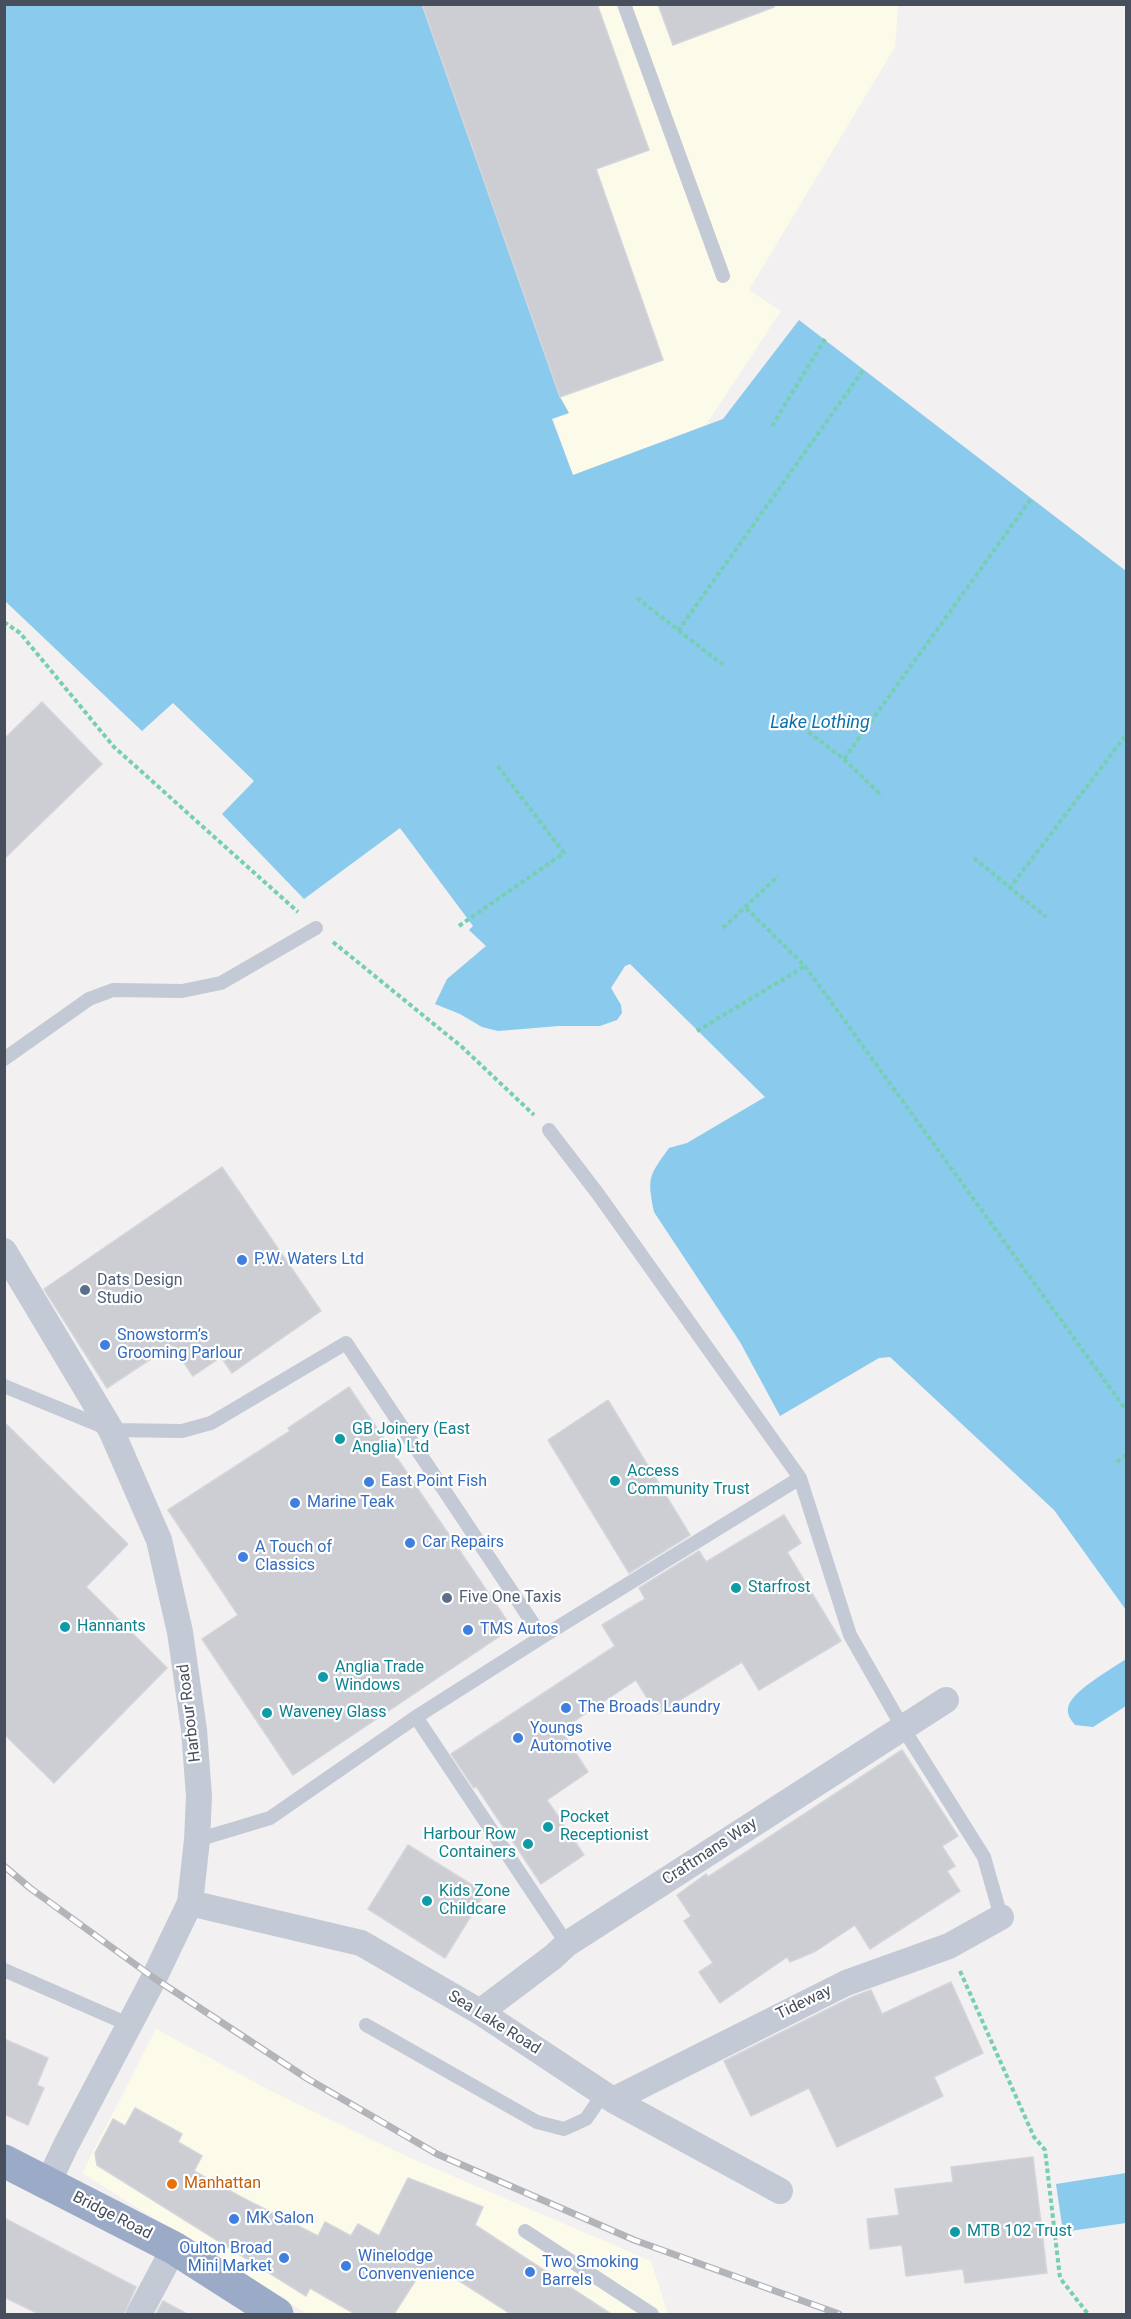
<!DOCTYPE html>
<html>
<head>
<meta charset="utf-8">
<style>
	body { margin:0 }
	#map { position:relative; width:1131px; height:2319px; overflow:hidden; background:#f2f0f0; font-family:Roboto,sans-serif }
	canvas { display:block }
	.frame { position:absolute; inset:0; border:6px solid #474f5d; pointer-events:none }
</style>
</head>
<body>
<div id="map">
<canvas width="1131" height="2319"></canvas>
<div class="frame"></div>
</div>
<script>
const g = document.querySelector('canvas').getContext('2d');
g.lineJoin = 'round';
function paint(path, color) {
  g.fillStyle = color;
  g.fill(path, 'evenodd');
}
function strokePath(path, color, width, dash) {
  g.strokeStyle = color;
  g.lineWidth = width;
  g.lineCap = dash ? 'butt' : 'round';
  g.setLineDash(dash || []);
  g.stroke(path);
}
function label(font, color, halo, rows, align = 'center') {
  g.font = font + ' Roboto,sans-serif';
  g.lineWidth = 4.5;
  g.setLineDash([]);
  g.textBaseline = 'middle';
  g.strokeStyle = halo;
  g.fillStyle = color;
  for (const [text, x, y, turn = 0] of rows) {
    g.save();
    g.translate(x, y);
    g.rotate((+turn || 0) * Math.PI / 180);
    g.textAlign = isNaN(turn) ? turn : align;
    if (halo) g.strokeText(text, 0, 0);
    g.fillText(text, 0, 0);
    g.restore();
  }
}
paint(new Path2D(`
	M 410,5 L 898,5 L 895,47 L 749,290 L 781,311 L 706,425 L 573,475 Z
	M 156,2029 L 275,2093 L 406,2156 L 651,2261 L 668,2314 L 307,2314 L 82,2173 Z`), '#fcfae9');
paint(new Path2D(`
	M 4,5 L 422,5 L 560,397 L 569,413 L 552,419 L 573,475 L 723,419 L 799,320 L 1126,571 L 1126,1610 L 1054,1510 L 890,1357 L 879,1358 L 780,1416 L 740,1342 L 654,1212 C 647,1177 649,1176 669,1148 L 687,1143 L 765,1097 L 630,964 L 625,966 L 611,988 L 621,1005 L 622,1013 L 617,1020 L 600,1026 L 559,1026 L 498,1031 L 482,1027 L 460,1014 L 435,1004 L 447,979 L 486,946 L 469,930 L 473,926 L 400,828 L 304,899 L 222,814 L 254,781 L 173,703 L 142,731 L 5,601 Z
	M 1126,1659 L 1126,1706 L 1093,1727 L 1075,1725 C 1071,1720 1067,1715 1068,1708 C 1070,1692 1113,1668 1126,1659 Z
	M 1126,2173 L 1126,2223 L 1063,2232 L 1056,2184 Z`), '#8acaed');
const building = new Path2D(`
	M 422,4 L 597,4 L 649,150 L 596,169 L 663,360 L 560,397 Z
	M 658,4 L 774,4 L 774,7 L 673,45 Z
	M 42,702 L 102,764 L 4,859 L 4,739 Z
	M 222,1167 L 321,1311 L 232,1373 L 221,1357 L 193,1376 L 172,1345 L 107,1388 L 44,1289 Z
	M 349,1387 L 512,1628 L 293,1775 L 202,1639 L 238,1615 L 168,1510 L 290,1431 L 288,1428 Z
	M 608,1400 L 690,1535 L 629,1573 L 548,1440 Z
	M 4,1422 L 128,1544 L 86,1587 L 167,1668 L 54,1783 L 4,1734 Z
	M 784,1515 L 801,1543 L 787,1552 L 841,1641 L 759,1690 L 742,1662 L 657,1714 L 636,1680 L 561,1730 L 588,1772 L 547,1800 L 584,1855 L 541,1884 L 476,1786 L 474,1788 L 451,1754 L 615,1646 L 602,1625 L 645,1599 L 639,1588 L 699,1551 L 706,1562 Z
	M 902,1750 L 958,1836 L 942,1846 L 955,1866 L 947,1871 L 960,1891 L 870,1949 L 855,1925 L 816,1951 L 790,1962 L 787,1957 L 720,2003 L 699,1972 L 713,1963 L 684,1921 L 691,1916 L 677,1895 L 706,1874 L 708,1877 Z
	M 408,1845 L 485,1893 L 445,1958 L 368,1909 Z
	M 951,1982 L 983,2053 L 934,2077 L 943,2096 L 837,2147 L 809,2088 L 751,2116 L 724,2061 L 852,1997 L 871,1990 L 882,2014 Z
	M 4,2039 L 48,2058 L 37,2085 L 44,2088 L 28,2125 L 4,2114 Z
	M 135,2108 L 182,2134 L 178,2142 L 202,2156 L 194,2171 L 241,2197 L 318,2236 L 325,2222 L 351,2236 L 358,2224 L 379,2236 L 408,2178 L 483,2207 L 475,2225 L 611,2314 L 511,2314 L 444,2271 L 438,2275 L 424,2267 L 394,2314 L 355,2314 L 310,2288 L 306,2296 L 97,2165 L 95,2153 L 113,2119 L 125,2126 Z
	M 1033,2157 L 1047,2273 L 965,2283 L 963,2269 L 906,2276 L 902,2245 L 870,2249 L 867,2219 L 899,2215 L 895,2189 L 953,2182 L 951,2167 Z
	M 4,2218 L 136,2287 L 124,2314 L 39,2314 L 4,2297 Z
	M 163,2301 L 187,2314 L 156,2314 Z`);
paint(building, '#ccced4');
strokePath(building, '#d3d5db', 1.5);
strokePath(new Path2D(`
	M 772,426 L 825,339
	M 637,598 L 723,665
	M 4,622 L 20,633 L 114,747 L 298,912
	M 678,631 L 864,369
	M 808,732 L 844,759 L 882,796
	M 844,759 L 1031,499
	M 974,858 L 1046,917
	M 1009,889 L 1126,735
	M 746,908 L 805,966 L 1126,1410
	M 459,926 L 564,853 L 496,764
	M 723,928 L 778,876
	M 333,942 L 462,1047 L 534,1115
	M 697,1031 L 805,966
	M 1117,1462 L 1126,1455
	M 960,1971 L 1034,2137 L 1045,2150 L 1060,2278 L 1088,2314`), '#75cfb0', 4, [4.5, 3]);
strokePath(new Path2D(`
	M 624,4 L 723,276
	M 4,1059 L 89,999 L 113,990 L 182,991 L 221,983 L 316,928
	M 549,1130 L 598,1194 L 800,1478 L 850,1635 L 903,1728 L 984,1857 L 1001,1917
	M 4,1386 L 111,1430 L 182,1431 L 211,1423 L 346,1343 L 542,1637 L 416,1717 L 270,1818 L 197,1840
	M 542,1637 L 800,1478
	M 416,1717 L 567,1944
	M 4,1970 L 130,2025
	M 366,2025 L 537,2122 L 564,2129 L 586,2119 L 603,2094
	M 525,2231 L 652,2314`), '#c3c9d5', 14);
strokePath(new Path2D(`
	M 4,1251 L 111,1430 L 159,1540 L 180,1632 L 194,1730 L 199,1796 L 197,1840 L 190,1903 L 154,1978 L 66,2145 L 48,2183
	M 190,1903 L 361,1943 L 480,2012 L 613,2100 L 780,2191
	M 480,2012 L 553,1957 L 567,1944 L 946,1700
	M 613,2100 L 846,1983 L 949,1946 L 1001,1917
	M 139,2314 L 174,2248`), '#c3c9d5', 26);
strokePath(new Path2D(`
	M 4,2161 L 174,2248 L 277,2314`), '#9baac7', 33);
const rail = new Path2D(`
	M 4,1866 L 30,1888 L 154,1978 L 308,2079 L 437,2154 L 634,2240 L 839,2314`);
strokePath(rail, '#b2b4ba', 7);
strokePath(rail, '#fff', 4.5, [14]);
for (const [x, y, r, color] of [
	[242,1260,6,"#3f7fe0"],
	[85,1290,6,"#5c6f8a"],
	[105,1345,6,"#3f7fe0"],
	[340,1439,6,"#0f9aa8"],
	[615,1481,6,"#0f9aa8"],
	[369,1482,6,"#3f7fe0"],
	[295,1503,6,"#3f7fe0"],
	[410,1543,6,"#3f7fe0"],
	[243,1557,6,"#3f7fe0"],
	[736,1588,6,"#0f9aa8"],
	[447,1598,6,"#5c6f8a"],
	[65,1627,6,"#0f9aa8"],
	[468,1630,6,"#3f7fe0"],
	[323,1677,6,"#0f9aa8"],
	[566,1708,6,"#3f7fe0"],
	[267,1713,6,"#0f9aa8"],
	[518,1738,6,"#3f7fe0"],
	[548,1827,6,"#0f9aa8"],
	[528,1844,6,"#0f9aa8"],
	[427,1901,6,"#0f9aa8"],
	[172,2184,6,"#e8710a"],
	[234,2219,6,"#3f7fe0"],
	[955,2232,6,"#0f9aa8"],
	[284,2258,6,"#3f7fe0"],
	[346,2266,6,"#3f7fe0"],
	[530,2272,6,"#3f7fe0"]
]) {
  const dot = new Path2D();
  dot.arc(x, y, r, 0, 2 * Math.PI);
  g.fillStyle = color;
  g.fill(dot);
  strokePath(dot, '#fff', 2);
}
label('16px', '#366cbe', '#fff', [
	["P.W. Waters Ltd",254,1260],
	["Snowstorm’s",117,1336],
	["Grooming Parlour",117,1354],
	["East Point Fish",381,1482],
	["Marine Teak",307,1503],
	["Car Repairs",422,1543],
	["A Touch of",255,1548],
	["Classics",255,1566],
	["TMS Autos",480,1630],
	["The Broads Laundry",578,1708],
	["Youngs",530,1729],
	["Automotive",530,1747],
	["MK Salon",246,2219],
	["Oulton Broad",272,2249,"right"],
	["Mini Market",272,2267,"right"],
	["Winelodge",358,2257],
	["Convenvenience",358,2275],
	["Two Smoking",542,2263],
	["Barrels",542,2281]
], 'left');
label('16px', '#4e5e75', '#fff', [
	["Dats Design",97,1281],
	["Studio",97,1299],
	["Five One Taxis",459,1598]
], 'left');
label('16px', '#0d838f', '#fff', [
	["GB Joinery (East",352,1430],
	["Anglia) Ltd",352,1448],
	["Access",627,1472],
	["Community Trust",627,1490],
	["Starfrost",748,1588],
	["Hannants",77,1627],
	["Anglia Trade",335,1668],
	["Windows",335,1686],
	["Waveney Glass",279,1713],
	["Pocket",560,1818],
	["Receptionist",560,1836],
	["Harbour Row",516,1835,"right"],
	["Containers",516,1853,"right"],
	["Kids Zone",439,1892],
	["Childcare",439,1910],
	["MTB 102 Trust",967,2232]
], 'left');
label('16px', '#474f5d', '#fff', [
	["Harbour Road",190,1713,-97],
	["Craftmans Way",710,1852,-33],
	["Tideway",804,2003,-26],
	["Sea Lake Road",494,2023,32],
	["Bridge Road",112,2216,27]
]);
label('16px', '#c56008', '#fff', [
	["Manhattan",184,2184]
], 'left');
label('italic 18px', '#0a72ad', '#fff', [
	["Lake Lothing",820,723]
]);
</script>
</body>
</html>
